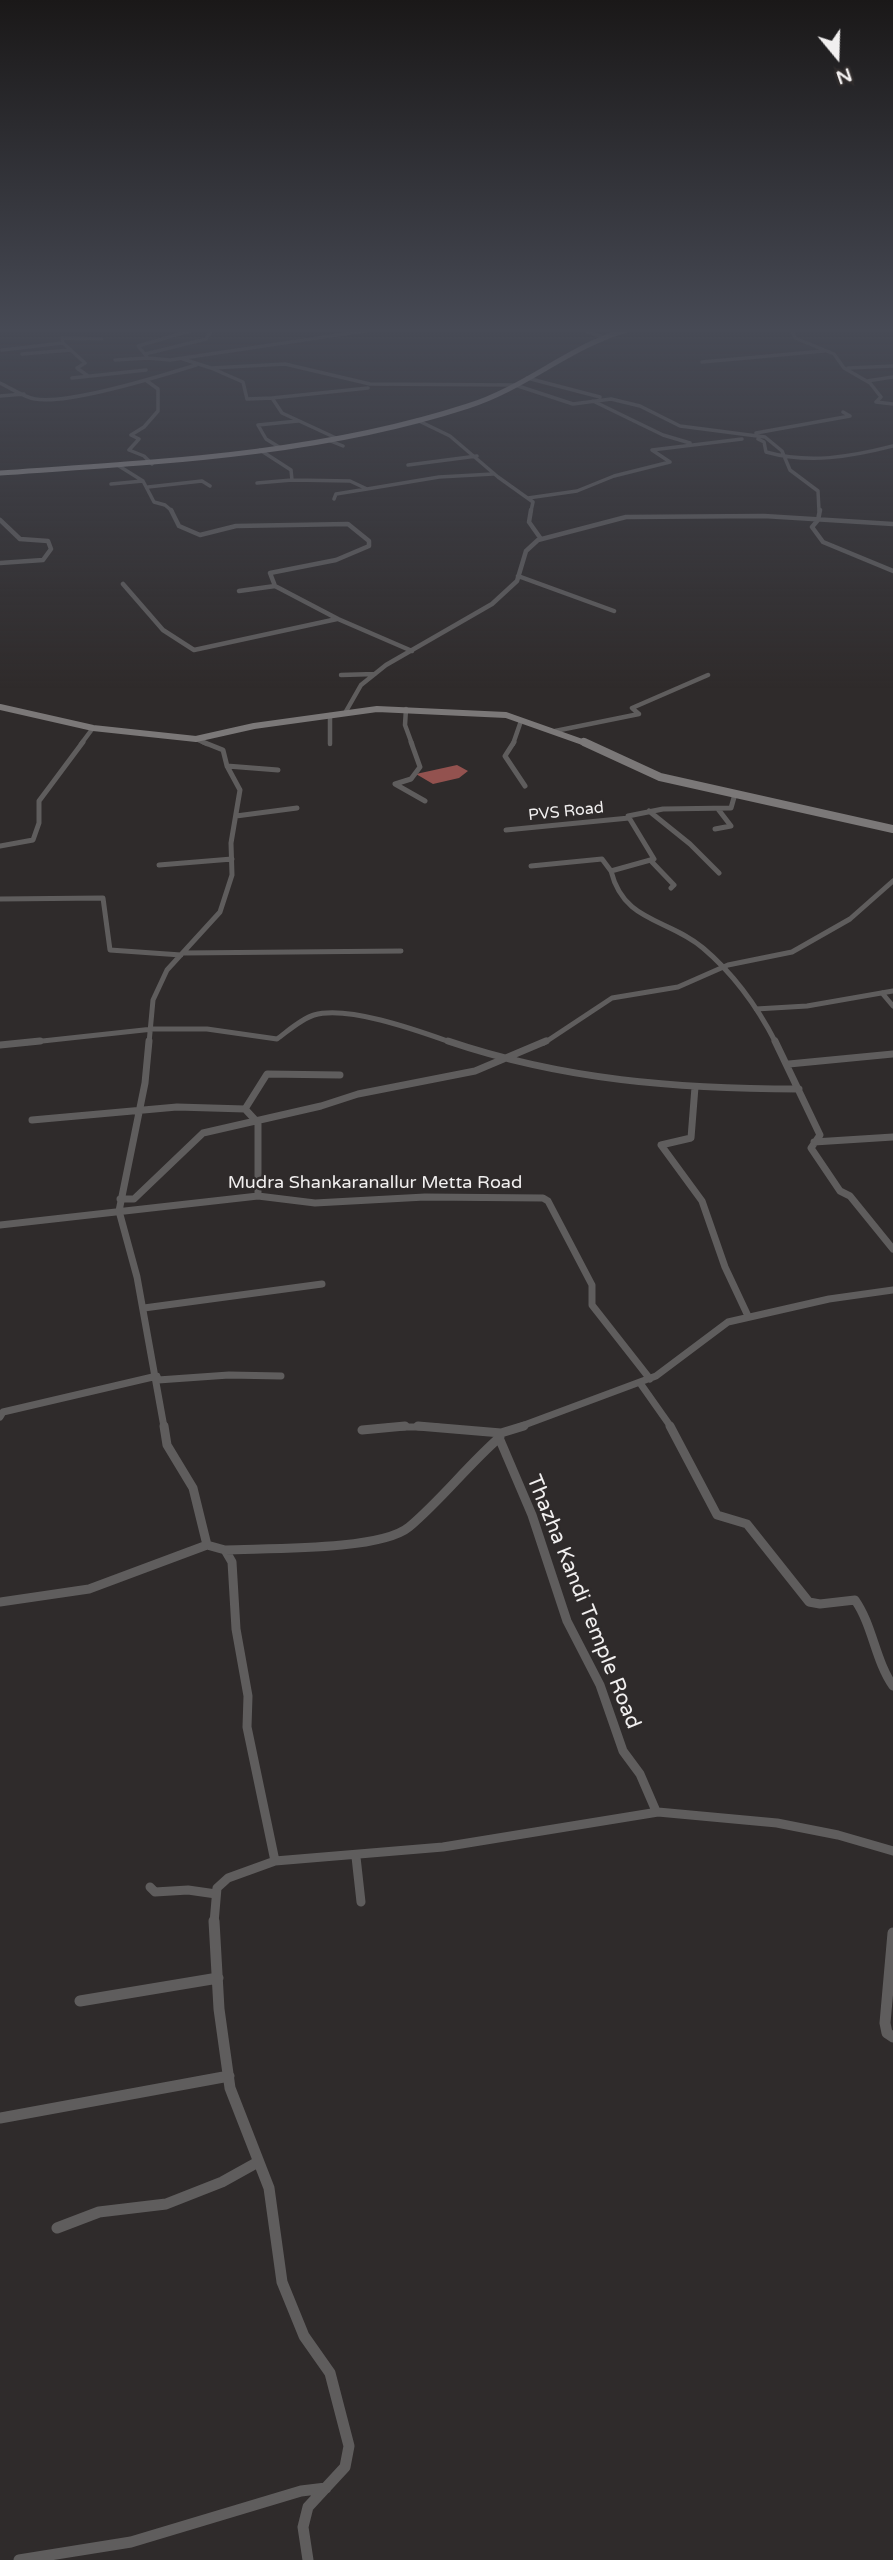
<!DOCTYPE html>
<html>
<head>
<meta charset="utf-8">
<style>
	body { margin:0 }
	#map { position:relative; width:893px; height:2560px; overflow:hidden; background:#2f2b2b; font-family:"Varela Round",sans-serif }
	canvas { display:block }
	.north { position:absolute; left:802px; top:21px; width:70px; height:70px; -webkit-text-stroke:5px #2f2b2b; paint-order:stroke; rotate:161deg; font-size:19px; font-weight:700; line-height:28px; text-align:center; color:#f1efef }
	.north::after { content:''; display:block; margin:auto; width:24px; height:32px; background:#f1efef; clip-path:polygon(50% 0,100% 100%,50% 72%,0 100%) }
</style>
</head>
<body>
<div id="map">
<canvas width="893" height="2560"></canvas>
<div class="north">N</div>
</div>
<script>
const g = document.querySelector('canvas').getContext('2d');
g.lineJoin = 'round';
function paint(path, color) {
  g.fillStyle = color;
  g.fill(path, 'evenodd');
}
function strokePath(path, color, width, dash) {
  g.strokeStyle = color;
  g.lineWidth = width;
  g.lineCap = dash ? 'butt' : 'round';
  g.setLineDash(dash || []);
  g.stroke(path);
}
function label(font, color, halo, rows, align = 'center') {
  g.font = font + ' "Varela Round",sans-serif';
  g.lineWidth = 5;
  g.setLineDash([]);
  g.textBaseline = 'middle';
  g.strokeStyle = halo;
  g.fillStyle = color;
  for (const [text, x, y, turn = 0] of rows) {
    g.save();
    g.translate(x, y);
    g.rotate((+turn || 0) * Math.PI / 180);
    g.textAlign = isNaN(turn) ? turn : align;
    if (halo) g.strokeText(text, 0, 0);
    g.fillText(text, 0, 0);
    g.restore();
  }
}
paint(new Path2D(`
	M 457,765 L 468,771 L 459,778 L 433,784 L 416,774 Z`), '#93524f');
strokePath(new Path2D(`
	M 193,330 L 138,346 L 148,358 L 170,360 L 371,330
	M 583,330 L 600,336
	M 792,330 L 795,338 L 834,354 L 844,368 L 870,383 L 881,397 L 876,402 L 893,404
	M 2,350 L 63,343
	M 22,354 L 71,350
	M 145,354 L 206,339 L 212,330
	M 183,359 L 211,368 L 285,364 L 370,384 L 515,385 L 573,404 L 611,399 L 640,406 L 680,426 L 765,437 L 782,451 L 790,470 L 818,491 L 819,511
	M 115,360 L 148,358
	M 702,362 L 824,351
	M 211,368 L 243,382 L 247,399 L 272,398 L 282,413 L 336,438
	M 848,368 L 893,366
	M 88,376 L 77,368 L 85,363 L 63,343 L 62,338 L 102,339
	M 72,378 L 146,370
	M 527,378 L 600,397
	M 147,381 L 158,389 L 158,411 L 144,427 L 131,435 L 139,439 L 129,450 L 144,456 L 152,464
	M 867,381 L 893,377
	M 0,383 C 11,388 23,397 35,399 C 68,405 161,376 196,365
	M 0,396 L 24,394
	M 272,398 L 368,388
	M 593,401 L 663,435 L 690,443
	M 417,420 L 450,436 L 498,477 L 533,502 L 531,511
	M 756,433 L 850,416 L 843,412
	M 758,439 L 764,442 L 766,452 C 809,464 850,457 893,446
	M 328,440 L 343,446
	M 279,447 L 266,439 L 258,425 L 298,421
	M 260,450 L 291,470 L 292,480 L 350,481 L 367,489 L 336,494 L 334,499
	M 408,465 L 477,456
	M 119,466 L 143,481 L 154,502 L 165,505 L 172,511
	M 257,483 L 292,480
	M 111,484 L 143,481
	M 148,487 L 202,481 L 210,486
	M 367,489 L 439,477 L 493,474
	M 528,498 L 577,491 L 614,476 L 670,462 L 652,450 L 742,439`), '#5f5d5d', 3.5);
strokePath(new Path2D(`
	M 171,510 L 179,526 L 200,535 L 236,526 L 348,524 L 369,541 L 369,546 L 336,560 L 270,573 L 275,586 L 338,619 L 412,651
	M 531,510 L 529,522 L 541,539
	M 820,510 L 818,520 L 812,527 L 823,542 L 893,571
	M 0,520 L 20,539 L 48,541 L 51,549 L 43,560 L 0,563
	M 518,576 L 614,611
	M 123,584 L 163,630 L 194,650 L 337,619
	M 239,591 L 275,586
	M 341,675 L 375,674
	M 406,709 L 405,725 L 412,744
	M 345,713 L 361,685 L 386,665 L 492,604 L 517,581 L 526,551 L 538,540 L 626,517 L 764,516 L 893,524
	M 330,715 L 330,744
	M 555,731 L 639,714 L 632,708 L 708,675
	M 196,739 L 207,744
	M 81,744 L 93,728
	M 513,744 L 521,721`), '#5f5d5d', 4.5);
strokePath(new Path2D(`
	M 411,742 L 420,767 L 411,779 L 395,784 L 425,801
	M 514,742 L 505,756 L 525,786
	M 227,766 L 278,770
	M 735,794 L 731,808 L 663,809 L 628,816 L 654,859 L 611,871 C 624,923 668,918 703,948 C 735,975 757,1006 776,1043
	M 649,811 L 690,844 L 719,873
	M 236,816 L 297,808
	M 715,829 L 731,826 L 718,809
	M 506,830 L 629,818
	M 0,846 L 33,840 L 39,823 L 39,801 L 83,742
	M 652,862 L 674,885 L 671,888
	M 159,865 L 232,859
	M 531,866 L 602,859 L 611,871
	M 0,899 L 103,898 L 110,950 L 181,955
	M 183,953 L 401,951
	M 882,993 L 893,1006
	M 756,1009 L 807,1006 L 893,991
	M 24,1043 L 153,1029 L 207,1029 L 277,1039 C 288,1031 301,1019 314,1015 C 348,1005 419,1031 453,1043
	M 149,1043 L 153,1000 L 167,970 L 220,912 L 232,875 L 231,843 L 240,790 L 227,766 L 223,750 L 203,742
	M 544,1043 L 612,998 L 678,987 L 728,965 L 792,952 L 850,919 L 893,881`), '#5f5d5d', 5);
strokePath(new Path2D(`
	M 149,1041 L 145,1083 L 119,1211 L 137,1277 L 164,1427
	M 448,1041 C 563,1080 678,1089 799,1089
	M 775,1041 L 820,1135 L 811,1148 L 840,1191 L 850,1196 L 893,1249
	M 0,1045 L 40,1041
	M 789,1064 L 893,1054
	M 695,1087 L 691,1138 L 661,1145 L 702,1201 L 725,1267 L 748,1316
	M 32,1120 L 177,1107 L 245,1109
	M 814,1142 L 893,1137
	M 258,1196 L 258,1123 L 245,1109 L 267,1074 L 340,1075
	M 120,1199 L 134,1199 L 203,1133 L 321,1106 L 358,1094 L 475,1071 L 546,1041
	M 0,1225 L 258,1196 L 315,1203 L 425,1197 L 543,1198 L 548,1201 L 592,1285 L 592,1305 L 650,1379
	M 144,1308 L 322,1284
	M 158,1380 L 229,1375 L 281,1376
	M 640,1383 L 671,1427
	M 0,1417 L 3,1412 L 157,1376
	M 388,1427 L 438,1427
	M 519,1427 L 656,1376 L 728,1322 L 829,1299 L 893,1290`), '#5f5d5d', 7);
strokePath(new Path2D(`
	M 418,1426 L 501,1433 L 524,1426
	M 670,1426 L 717,1515 L 747,1524 L 809,1602 L 820,1604 L 855,1600 C 873,1626 875,1660 893,1686
	M 362,1430 L 405,1426
	M 500,1440 L 532,1515 L 567,1621 L 600,1685 L 623,1751 L 640,1774 L 656,1811
	M 207,1545 L 225,1550 L 232,1562 L 236,1629 L 248,1696 L 247,1727 L 275,1861 L 443,1847 L 658,1812 L 777,1823 L 838,1835 L 893,1851
	M 225,1550 C 266,1548 380,1551 409,1527 C 441,1500 468,1465 500,1437
	M 0,1602 L 89,1589 L 207,1545 L 193,1488 L 167,1445 L 164,1426
	M 356,1857 L 361,1902
	M 150,1887 L 155,1892 L 188,1890 L 216,1894
	M 214,1923 L 217,1888 L 228,1878 L 275,1861`), '#5f5d5d', 9);
strokePath(new Path2D(`
	M 214,1921 L 219,2009 L 230,2088 L 269,2188 L 282,2282 L 304,2336 L 330,2373 L 349,2446 L 345,2467 L 308,2507 L 303,2527 L 308,2560
	M 893,1933 L 885,2023 L 887,2033 L 893,2037
	M 80,2001 L 218,1978
	M 0,2118 L 229,2076
	M 57,2228 L 99,2212 L 166,2204 L 222,2182 L 258,2162
	M 19,2560 L 131,2542 L 301,2491 L 326,2488`), '#5f5d5d', 11);
strokePath(new Path2D(`
	M 0,707 L 93,728 L 196,739 L 254,726 L 377,709 L 506,715 L 588,744`), '#7b7878', 6);
strokePath(new Path2D(`
	M 584,742 L 660,777 L 893,829`), '#7b7878', 8);
strokePath(new Path2D(`
	M 0,473 C 158,462 317,455 468,406 C 525,388 569,347 626,330`), '#918d8d', 5);
const sky = g.createLinearGradient(0, 0, 0, 689);
sky.addColorStop(0, '#1a1818');
sky.addColorStop(0.48, '#474a55');
sky.addColorStop(1, '#474a5500');
g.fillStyle = sky;
g.fillRect(0, 0, 893, 689);
label('16px', '#f1efef', '#2f2b2b', [
	["PVS Road",566,812,-6]
]);
label('18px', '#f1efef', '#2f2b2b', [
	["Mudra Shankaranallur Metta Road",375,1183]
]);
label('21px', '#f1efef', '#2f2b2b', [
	["Thazha Kandi Temple Road",583,1602,68]
]);
</script>
</body>
</html>
